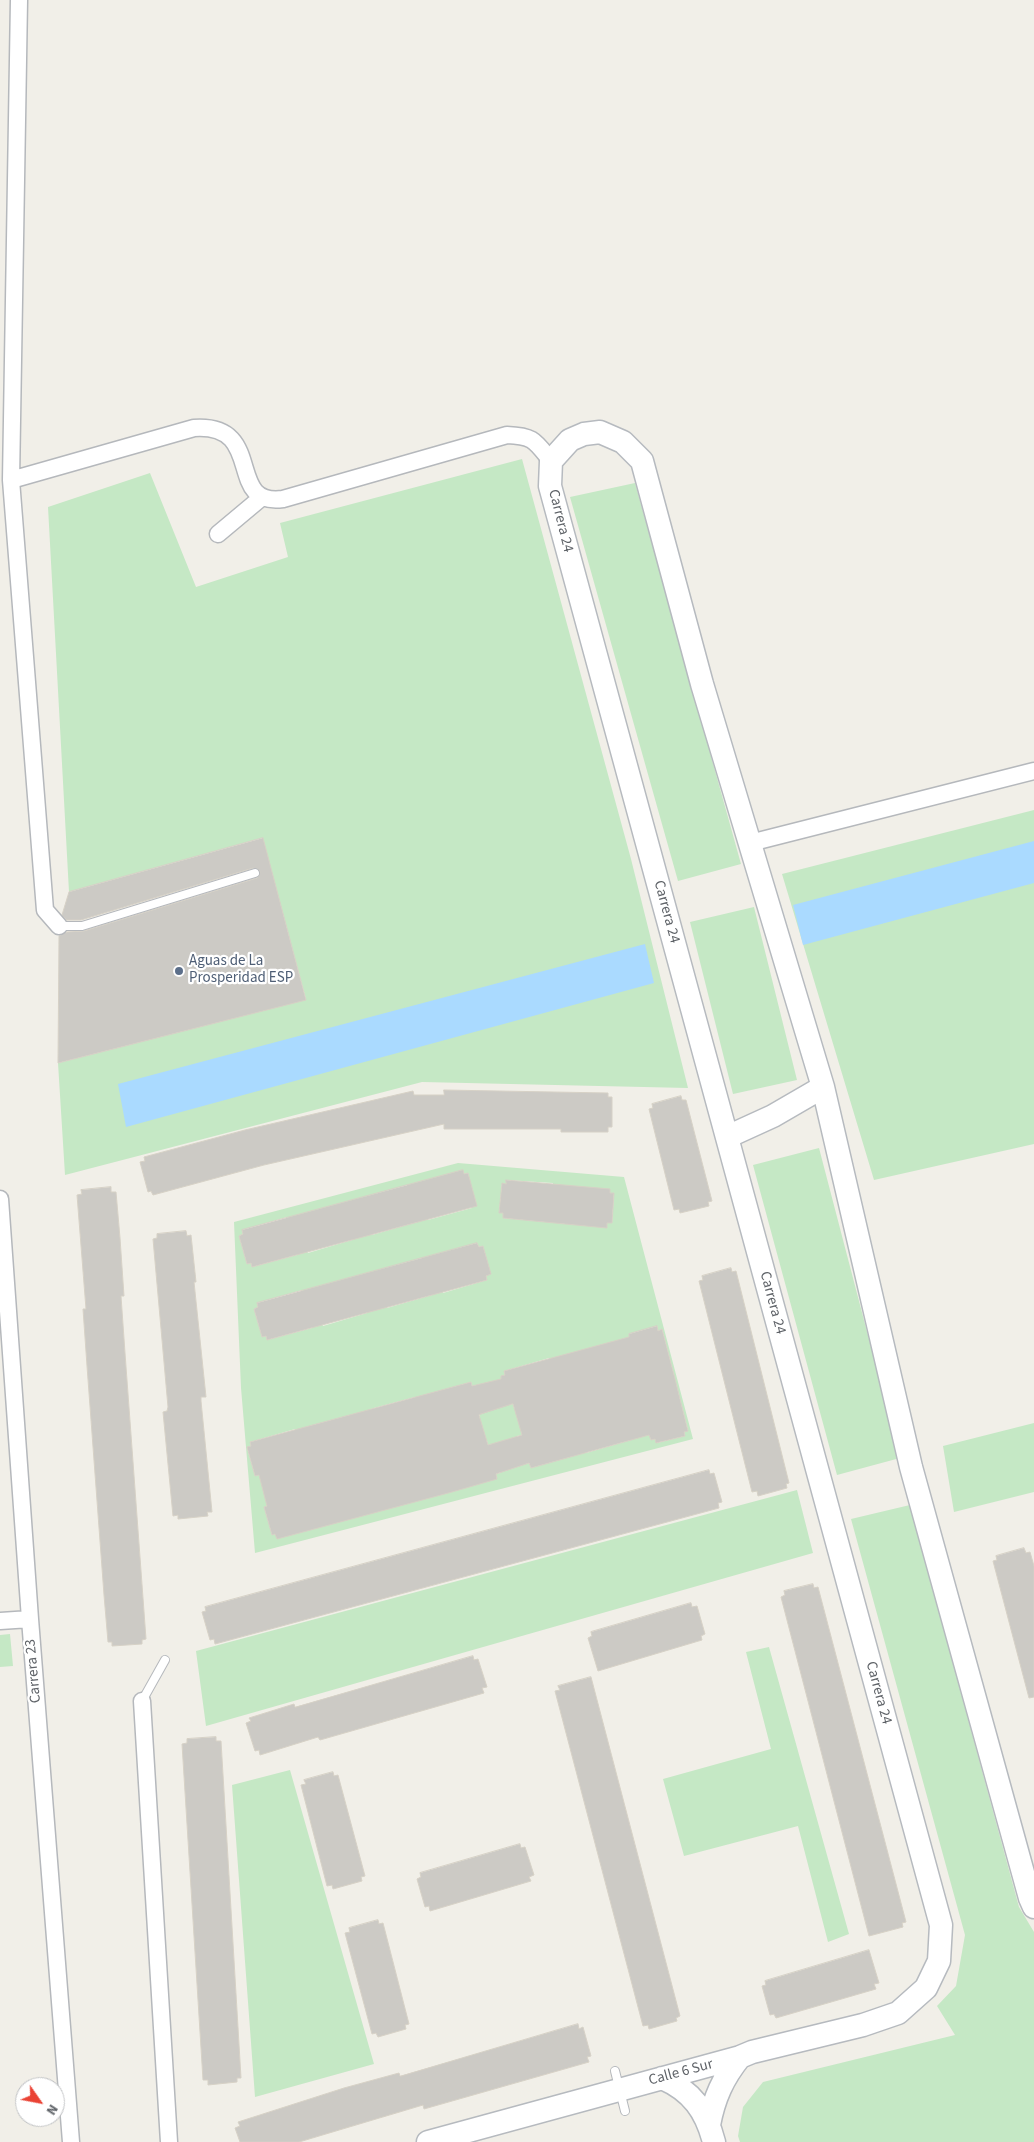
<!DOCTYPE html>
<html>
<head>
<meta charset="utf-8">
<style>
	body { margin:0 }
	#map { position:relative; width:1034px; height:2142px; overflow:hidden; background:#f1efe8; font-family:"Source Sans 3",sans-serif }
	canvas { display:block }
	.north { position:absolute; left:15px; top:2077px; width:50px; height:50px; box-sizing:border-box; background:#fff; border:1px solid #bfc1c3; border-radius:50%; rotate:123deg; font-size:14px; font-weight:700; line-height:20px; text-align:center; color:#5f6368 }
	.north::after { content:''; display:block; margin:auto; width:18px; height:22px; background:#ea4335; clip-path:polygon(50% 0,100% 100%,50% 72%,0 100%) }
</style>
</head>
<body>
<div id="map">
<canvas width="1034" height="2142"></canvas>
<div class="north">N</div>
</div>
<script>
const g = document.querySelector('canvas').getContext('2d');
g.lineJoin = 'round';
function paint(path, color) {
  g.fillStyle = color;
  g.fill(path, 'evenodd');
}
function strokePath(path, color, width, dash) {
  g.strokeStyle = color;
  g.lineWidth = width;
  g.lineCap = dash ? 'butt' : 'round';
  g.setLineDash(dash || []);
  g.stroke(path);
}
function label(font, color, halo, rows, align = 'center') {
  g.font = font + ' "Source Sans 3",sans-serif';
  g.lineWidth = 4.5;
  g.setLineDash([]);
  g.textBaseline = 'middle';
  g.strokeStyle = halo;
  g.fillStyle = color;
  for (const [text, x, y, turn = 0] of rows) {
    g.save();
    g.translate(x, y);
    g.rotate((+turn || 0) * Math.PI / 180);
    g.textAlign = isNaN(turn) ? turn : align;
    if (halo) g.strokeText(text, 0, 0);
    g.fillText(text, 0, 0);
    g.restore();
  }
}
paint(new Path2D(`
	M 522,459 L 631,859 L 688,1088 L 422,1082 L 65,1175 L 58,1063 L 306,999 L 262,838 L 69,892 L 48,507 L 150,473 L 196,587 L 288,557 L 280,523 Z
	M 635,483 L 741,864 L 678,881 L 570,497 Z
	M 1034,810 L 1034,1144 L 874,1180 L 782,874 Z
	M 754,907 L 797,1080 L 733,1094 L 690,922 Z
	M 819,1148 L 900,1458 L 837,1475 L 753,1165 Z
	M 458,1163 L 624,1177 L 693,1439 L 255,1553 L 241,1388 L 234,1222 ZM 468,1173 L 472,1208 L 428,1220 L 426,1216 L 464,1174 ZM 507,1180 L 553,1183 L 549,1222 L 503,1218 L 503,1213 L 499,1213 L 502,1184 L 506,1184 ZM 407,1185 L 417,1222 L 372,1235 L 362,1198 ZM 610,1189 L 610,1193 L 614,1194 L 612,1223 L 607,1223 L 606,1227 L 560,1223 ZM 287,1217 L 297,1255 L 252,1267 L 251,1263 L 247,1264 L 239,1236 L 243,1234 L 242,1230 ZM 352,1235 L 352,1240 L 308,1253 L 306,1248 ZM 477,1243 L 479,1247 L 483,1246 L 490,1274 L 486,1276 L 487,1280 L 443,1293 L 433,1256 ZM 422,1258 L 432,1295 L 387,1308 L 377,1271 ZM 302,1290 L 312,1328 L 267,1340 L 266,1336 L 262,1337 L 254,1309 L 258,1307 L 257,1303 ZM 366,1308 L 367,1313 L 323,1326 L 321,1321 ZM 657,1326 L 658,1331 L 662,1329 L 674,1375 L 630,1338 L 629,1334 ZM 549,1358 L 559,1396 L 514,1408 L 513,1404 L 509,1405 L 501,1377 L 505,1375 L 504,1371 ZM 471,1382 L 472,1386 L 476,1385 L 480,1419 L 426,1395 ZM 676,1385 L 688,1430 L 684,1432 L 685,1436 L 657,1443 L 655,1439 L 651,1440 L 639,1395 ZM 415,1397 L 416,1401 L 370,1409 ZM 351,1415 L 352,1418 L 306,1427 ZM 566,1418 L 575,1455 L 531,1468 L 529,1463 L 525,1464 L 517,1436 L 522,1435 L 521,1431 ZM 295,1429 L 297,1433 L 259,1475 L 255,1476 L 247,1448 L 251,1446 L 250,1442 ZM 630,1436 L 631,1440 L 586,1453 L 585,1449 ZM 487,1441 L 488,1445 L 492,1444 L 500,1473 L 496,1474 L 497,1479 L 442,1454 ZM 268,1505 L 275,1534 L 272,1535 L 264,1507 Z
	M 1034,1423 L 1034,1492 L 954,1512 L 943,1446 Z
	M 797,1490 L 813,1553 L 206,1726 L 196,1651 Z
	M 910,1505 L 1019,1907 L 1034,1932 L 1034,2142 L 740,2142 L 738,2136 L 743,2107 L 763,2082 L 955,2035 L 937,2006 L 956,1986 L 965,1935 L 851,1519 Z
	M 10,1634 L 13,1666 L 0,1667 L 0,1635 Z
	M 769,1647 L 849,1934 L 828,1942 L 798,1826 L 684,1856 L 663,1779 L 771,1749 L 746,1652 Z
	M 290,1770 L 374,2064 L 255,2097 L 232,1785 Z`), '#c5e8c5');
paint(new Path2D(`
	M 1034,841 L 1034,883 L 803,945 L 793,905 Z
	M 645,944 L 654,983 L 126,1127 L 118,1084 Z`), '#aadaff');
const building = new Path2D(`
	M 263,838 L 306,1000 L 58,1063 L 59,936 L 67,932 L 84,931 L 257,878 L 260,872 L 258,869 L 253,868 L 81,920 L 67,920 L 62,915 L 69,892 Z
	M 444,1090 L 608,1093 L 608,1097 L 612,1097 L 612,1127 L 608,1127 L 608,1132 L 561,1132 L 561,1129 L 444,1129 L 444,1124 L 264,1165 L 153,1195 L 151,1191 L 148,1192 L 140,1162 L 145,1161 L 144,1157 L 245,1130 L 413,1091 L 414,1095 L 444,1095 Z
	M 681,1096 L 682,1100 L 686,1100 L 712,1201 L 708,1202 L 709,1206 L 680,1213 L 679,1209 L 674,1210 L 649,1109 L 653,1108 L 652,1104 Z
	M 463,1170 L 464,1174 L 468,1173 L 477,1206 L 252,1267 L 251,1263 L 247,1264 L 239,1236 L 243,1234 L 242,1230 Z
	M 506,1180 L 610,1189 L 610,1193 L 614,1193 L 612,1223 L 607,1223 L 607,1228 L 503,1218 L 503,1213 L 499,1213 L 502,1183 L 506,1184 Z
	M 111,1187 L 111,1192 L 116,1192 L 120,1238 L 124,1296 L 121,1296 L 125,1353 L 146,1639 L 142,1640 L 142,1644 L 112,1646 L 112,1642 L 108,1642 L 104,1595 L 87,1366 L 83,1309 L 86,1309 L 77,1195 L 82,1194 L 81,1190 Z
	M 186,1231 L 187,1236 L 191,1235 L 196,1282 L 194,1282 L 206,1397 L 201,1397 L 201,1401 L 212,1512 L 207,1512 L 208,1516 L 178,1519 L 178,1515 L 173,1516 L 163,1412 L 167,1411 L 168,1407 L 153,1239 L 157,1238 L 157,1234 Z
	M 477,1243 L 479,1247 L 483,1246 L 491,1274 L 486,1276 L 487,1280 L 267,1340 L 266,1336 L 262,1337 L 254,1309 L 258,1307 L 257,1303 Z
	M 731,1268 L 732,1272 L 736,1271 L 789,1483 L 786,1484 L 787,1488 L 758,1496 L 757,1491 L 752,1492 L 699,1281 L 703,1280 L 702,1276 Z
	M 657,1326 L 658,1331 L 662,1329 L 674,1375 L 688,1431 L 684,1432 L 685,1436 L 656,1443 L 655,1439 L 651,1440 L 649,1435 L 531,1468 L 529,1463 L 496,1474 L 497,1479 L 452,1492 L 277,1539 L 275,1534 L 272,1535 L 264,1507 L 267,1506 L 259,1475 L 255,1476 L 247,1447 L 251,1446 L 250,1442 L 471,1382 L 472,1386 L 501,1379 L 501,1376 L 505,1375 L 504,1371 L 629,1337 L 629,1334 ZM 513,1404 L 522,1435 L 488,1445 L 479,1415 Z
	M 709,1470 L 710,1474 L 714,1473 L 722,1502 L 718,1503 L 719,1508 L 215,1644 L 214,1639 L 210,1640 L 202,1612 L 206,1611 L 205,1607 Z
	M 1024,1548 L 1026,1553 L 1030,1552 L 1034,1566 L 1034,1697 L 1029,1698 L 993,1561 L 997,1560 L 996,1556 Z
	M 813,1584 L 814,1588 L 818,1587 L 906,1922 L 902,1923 L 903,1927 L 869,1936 L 781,1597 L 785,1595 L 784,1591 Z
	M 691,1603 L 692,1607 L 697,1606 L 705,1634 L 701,1636 L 702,1640 L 598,1671 L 588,1638 L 592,1636 L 591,1632 Z
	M 473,1656 L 474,1660 L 478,1659 L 487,1687 L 482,1688 L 484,1693 L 320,1740 L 318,1737 L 260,1755 L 259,1750 L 255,1751 L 246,1723 L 251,1721 L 249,1718 L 294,1704 L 295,1707 Z
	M 591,1677 L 680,2016 L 676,2018 L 677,2021 L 649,2029 L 648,2025 L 643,2026 L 555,1691 L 560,1690 L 558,1686 Z
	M 216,1737 L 216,1741 L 221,1741 L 241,2078 L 237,2078 L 237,2082 L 208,2085 L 208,2080 L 203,2080 L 182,1744 L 187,1743 L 187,1739 Z
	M 333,1772 L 334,1776 L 338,1775 L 365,1876 L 361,1877 L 362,1881 L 333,1889 L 332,1885 L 327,1886 L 301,1785 L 306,1784 L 304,1780 Z
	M 520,1844 L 521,1848 L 525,1847 L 534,1875 L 529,1877 L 531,1881 L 430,1911 L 429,1906 L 425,1907 L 417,1879 L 421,1877 L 420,1873 Z
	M 378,1920 L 379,1924 L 383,1923 L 409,2024 L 405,2025 L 406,2029 L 378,2037 L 376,2033 L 372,2034 L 345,1933 L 350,1932 L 349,1928 Z
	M 869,1950 L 879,1983 L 874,1984 L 876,1989 L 776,2018 L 774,2014 L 770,2015 L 762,1986 L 766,1985 L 765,1981 Z
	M 578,2024 L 579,2029 L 583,2027 L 591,2056 L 587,2057 L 589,2062 L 424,2109 L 423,2105 L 299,2142 L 240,2142 L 235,2128 L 240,2126 L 238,2122 L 344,2088 L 399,2073 L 400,2076 Z`);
paint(building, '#cccac5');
strokePath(building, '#d6d1c6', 1);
const lane = new Path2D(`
	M 59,926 L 82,926 L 255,873
	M 142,1701 L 165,1660
	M 615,2071 L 625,2111`);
const street = new Path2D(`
	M 11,480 L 19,0
	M 218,534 L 261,498
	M 750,843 L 1034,771
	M 59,926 L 45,910 L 11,480 L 194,428 C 267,423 224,507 283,499 L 507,435 C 534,436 535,441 551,461
	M 0,1199 L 30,1619 L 71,2142
	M 0,1621 L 30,1619
	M 142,1701 L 169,2142`);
const secondary = new Path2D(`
	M 727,1137 L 773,1116 L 823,1087
	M 662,2078 C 692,2091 706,2111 714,2142
	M 709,2125 C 714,2098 723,2078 740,2057
	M 428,2142 L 740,2057 L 752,2052 L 863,2025 L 898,2013 L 926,1988 L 939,1961 L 941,1925 L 550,486 L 551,461 L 570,440 L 584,434 L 600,432 L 623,442 L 642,461 L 702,684 L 823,1087 L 911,1467 L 1030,1898 L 1034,1907`);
strokePath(lane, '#b5b8bc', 10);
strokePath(street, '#b5b8bc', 19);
strokePath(secondary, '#b6babf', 25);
strokePath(lane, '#fff', 8);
strokePath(street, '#fff', 16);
strokePath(secondary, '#fff', 22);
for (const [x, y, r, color] of [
	[179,971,5,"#5c6f8a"]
]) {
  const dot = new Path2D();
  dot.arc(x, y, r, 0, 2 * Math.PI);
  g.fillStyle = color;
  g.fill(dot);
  strokePath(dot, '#fff', 2);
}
label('15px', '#5f6368', '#fff', [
	["Carrera 24",560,521,76],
	["Carrera 24",666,912,75],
	["Carrera 24",772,1303,75],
	["Carrera 23",34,1671,-95],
	["Carrera 24",878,1693,75],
	["Calle 6 Sur",681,2073,-15]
]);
label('15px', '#4e5e75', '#fff', [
	["Aguas de La",189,962],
	["Prosperidad ESP",189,979]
], 'left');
</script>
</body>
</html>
